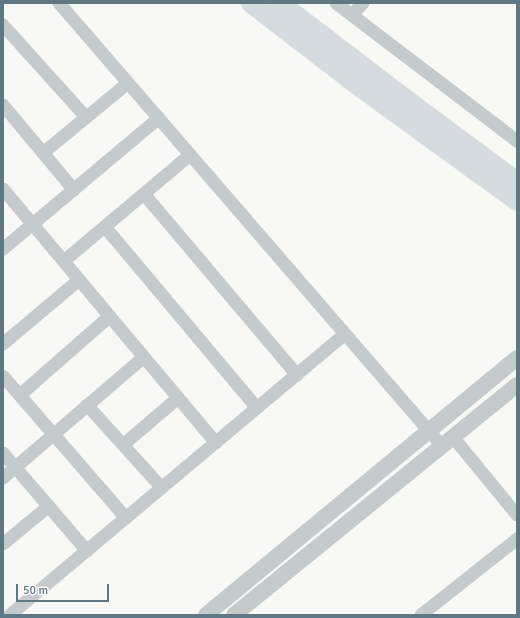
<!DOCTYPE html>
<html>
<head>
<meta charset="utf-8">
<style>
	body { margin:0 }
	#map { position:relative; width:520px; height:618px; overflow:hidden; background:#f8f8f5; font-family:Signika,sans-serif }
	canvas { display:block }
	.frame { position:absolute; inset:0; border:4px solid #607883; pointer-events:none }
	.scale { position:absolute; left:16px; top:584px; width:93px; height:18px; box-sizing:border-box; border:2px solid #607883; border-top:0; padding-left:5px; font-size:12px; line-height:14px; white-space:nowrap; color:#607883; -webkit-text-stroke:3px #fff; paint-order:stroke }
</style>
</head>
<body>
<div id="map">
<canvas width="520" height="618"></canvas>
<div class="frame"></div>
<div class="scale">50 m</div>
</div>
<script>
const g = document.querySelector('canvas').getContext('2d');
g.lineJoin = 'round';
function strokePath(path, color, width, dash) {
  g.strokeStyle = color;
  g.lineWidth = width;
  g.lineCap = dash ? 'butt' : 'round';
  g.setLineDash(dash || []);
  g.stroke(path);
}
strokePath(new Path2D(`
	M 59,3 L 442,446
	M 336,3 L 517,141
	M 352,15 L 363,3
	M 3,25 L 86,117
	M 3,105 L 74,190
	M 43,153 L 128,83
	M 3,189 L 216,443
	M 144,194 L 297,375
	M 105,227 L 257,408
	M 3,249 L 159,118
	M 64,261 L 190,155
	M 3,344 L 79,280
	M 3,376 L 126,518
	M 20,395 L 110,316
	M 87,405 L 162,488
	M 453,437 L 517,515
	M 123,445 L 178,398
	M 3,453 L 87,551
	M 3,478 L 144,357
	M 3,544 L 49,506
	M 10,615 L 345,334
	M 421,615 L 517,539`), '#c5cacd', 13);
strokePath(new Path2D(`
	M 206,615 L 517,358
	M 234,615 L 517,385`), '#c5cacd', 16);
strokePath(new Path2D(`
	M 251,3 L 364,90 L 517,201
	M 280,3 L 404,98 L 517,182`), '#d5dbde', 20);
</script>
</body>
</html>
